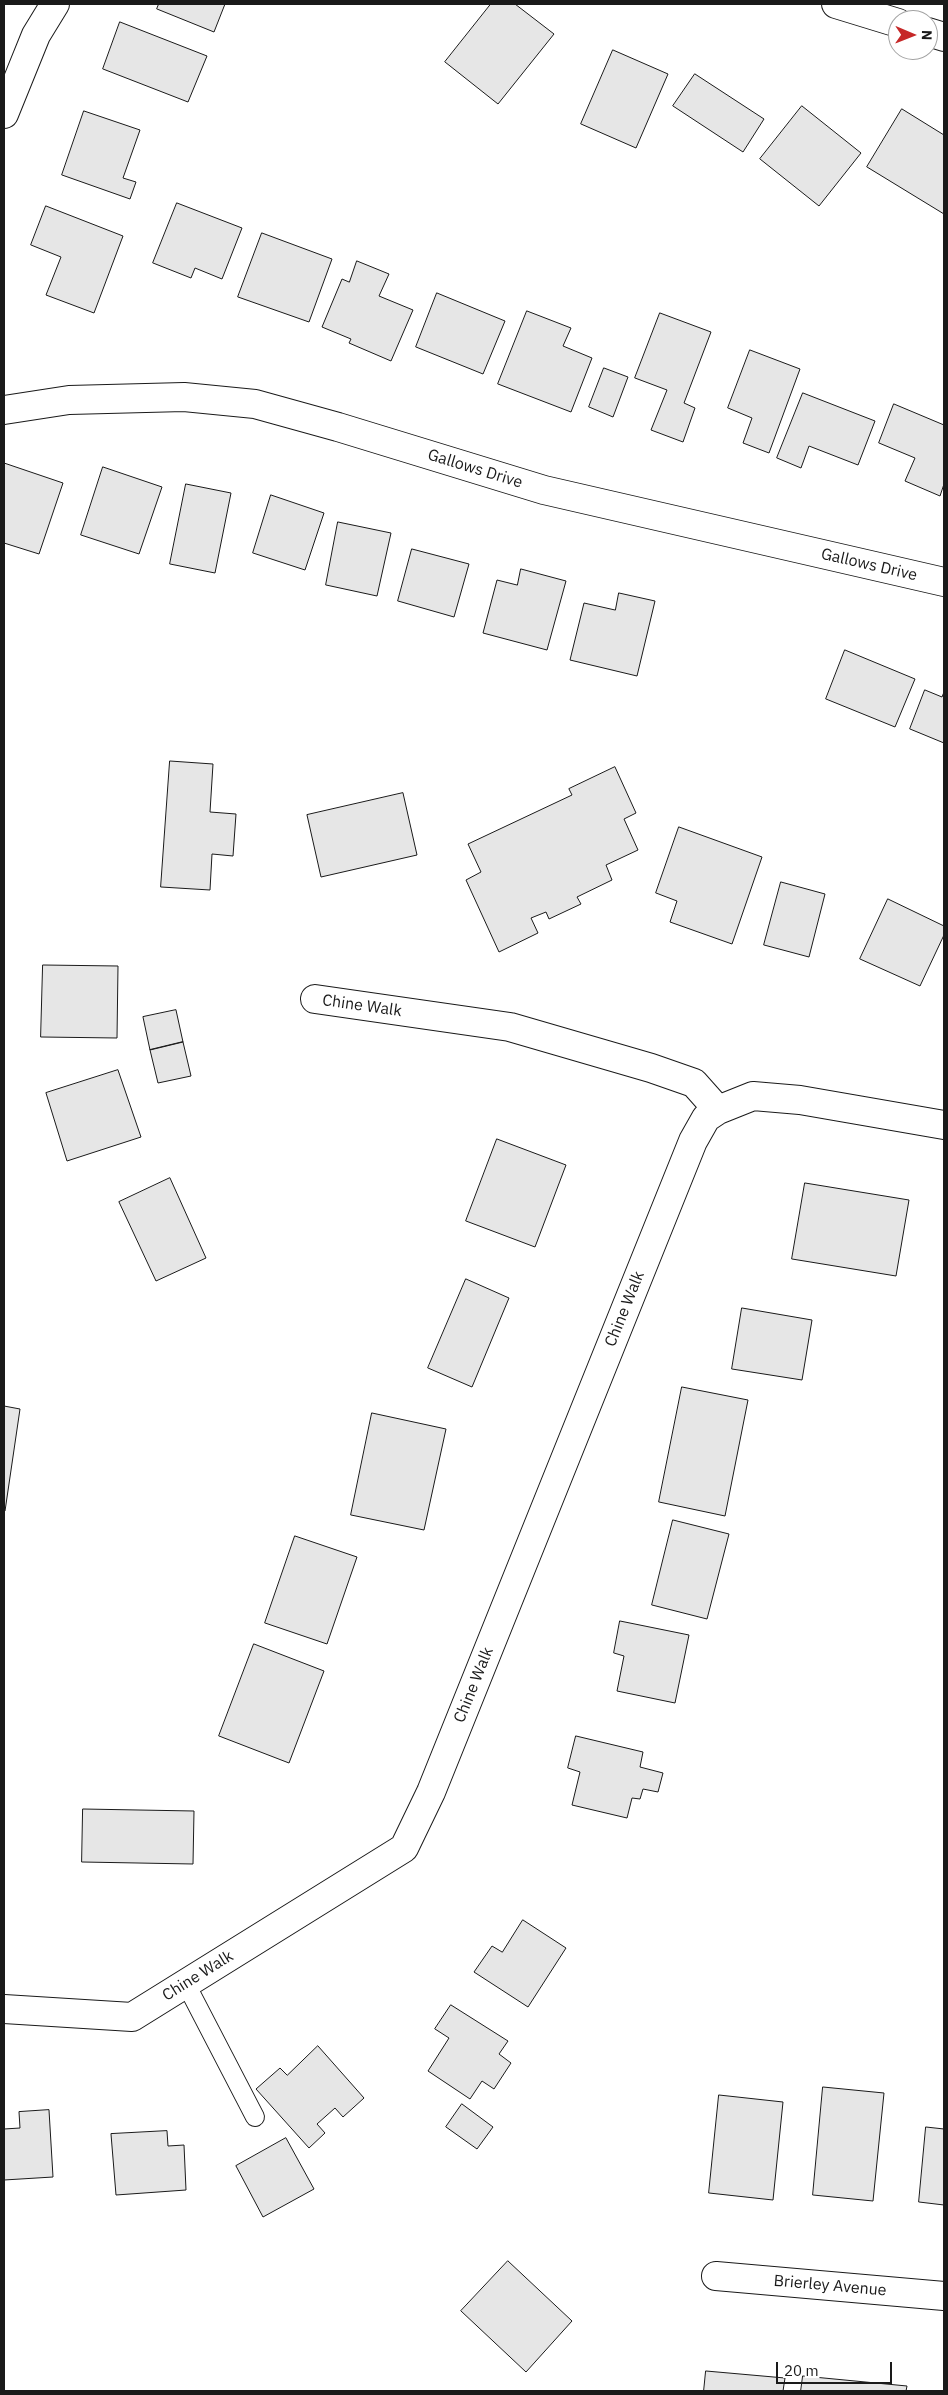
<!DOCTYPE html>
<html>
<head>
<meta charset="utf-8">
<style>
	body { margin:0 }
	#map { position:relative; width:948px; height:2395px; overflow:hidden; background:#fff; font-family:"IBM Plex Sans",sans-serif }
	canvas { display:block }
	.frame { position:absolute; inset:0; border:5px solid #1a1a1a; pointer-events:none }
	.north { position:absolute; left:888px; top:10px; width:50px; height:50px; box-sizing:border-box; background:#fff; border:1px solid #a3a3a3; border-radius:50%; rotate:91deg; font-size:14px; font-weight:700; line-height:20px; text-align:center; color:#1a1a1a }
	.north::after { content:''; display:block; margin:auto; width:18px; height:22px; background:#c62828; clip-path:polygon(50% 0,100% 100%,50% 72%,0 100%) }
	.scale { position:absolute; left:776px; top:2362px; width:116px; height:22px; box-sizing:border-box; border:2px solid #1a1a1a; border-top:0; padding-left:6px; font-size:15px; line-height:18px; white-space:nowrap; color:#1a1a1a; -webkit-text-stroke:4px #fff; paint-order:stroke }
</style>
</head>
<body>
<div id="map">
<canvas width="948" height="2395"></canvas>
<div class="frame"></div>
<div class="north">N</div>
<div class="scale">20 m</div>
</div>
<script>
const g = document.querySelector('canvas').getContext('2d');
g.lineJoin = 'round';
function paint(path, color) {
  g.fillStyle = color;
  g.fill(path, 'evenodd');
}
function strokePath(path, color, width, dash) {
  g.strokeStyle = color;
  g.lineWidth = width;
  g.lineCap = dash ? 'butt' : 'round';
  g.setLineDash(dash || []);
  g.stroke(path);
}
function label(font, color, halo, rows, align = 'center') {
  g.font = font + ' "IBM Plex Sans",sans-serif';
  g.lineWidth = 4;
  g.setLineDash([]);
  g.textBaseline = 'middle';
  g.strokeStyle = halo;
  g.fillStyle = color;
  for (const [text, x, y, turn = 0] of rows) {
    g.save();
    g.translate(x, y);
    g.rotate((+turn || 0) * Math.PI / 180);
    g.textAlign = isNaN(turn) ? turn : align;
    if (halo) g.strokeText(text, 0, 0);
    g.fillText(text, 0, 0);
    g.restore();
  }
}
const building = new Path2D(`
	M 159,4 L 225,4 L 214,32 L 157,9 Z
	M 491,4 L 515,4 L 554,34 L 498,104 L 445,62 Z
	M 120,22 L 207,56 L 188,102 L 103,69 Z
	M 613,50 L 668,74 L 636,148 L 581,124 Z
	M 695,74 L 764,119 L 743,152 L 673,106 Z
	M 802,106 L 861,153 L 819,206 L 760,159 Z
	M 902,109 L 944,135 L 944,214 L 867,167 Z
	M 84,111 L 140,130 L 123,178 L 136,182 L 130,199 L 62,175 Z
	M 177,203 L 242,228 L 222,279 L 195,268 L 191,278 L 153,263 Z
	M 46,206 L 123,236 L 94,313 L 46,295 L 61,257 L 31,245 Z
	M 262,233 L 332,259 L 309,322 L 238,297 Z
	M 357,261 L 389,274 L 379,296 L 413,310 L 391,361 L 349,343 L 351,339 L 322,327 L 342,279 L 349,282 Z
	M 437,293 L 505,321 L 483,374 L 416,347 Z
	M 527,311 L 571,328 L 563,346 L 592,358 L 571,412 L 498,384 Z
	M 660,313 L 711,332 L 684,403 L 695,408 L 683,442 L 651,430 L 667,390 L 635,378 Z
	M 750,350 L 800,369 L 769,453 L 743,443 L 752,418 L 728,408 Z
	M 604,368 L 628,377 L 613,417 L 589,407 Z
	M 803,393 L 875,421 L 858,465 L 809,446 L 801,468 L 777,458 Z
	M 894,404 L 944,425 L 944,484 L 940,496 L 905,481 L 915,458 L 879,443 Z
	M 4,463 L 63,483 L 39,554 L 4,543 Z
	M 103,467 L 162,487 L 139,554 L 81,535 Z
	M 186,484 L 231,493 L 215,573 L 170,564 Z
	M 271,495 L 324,513 L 305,570 L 253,553 Z
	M 338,522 L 391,533 L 377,596 L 326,585 Z
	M 412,549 L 469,564 L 454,617 L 398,601 Z
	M 521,569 L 566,581 L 547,650 L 483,633 L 497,580 L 517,585 Z
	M 619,593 L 655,601 L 637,676 L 570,660 L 584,603 L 615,610 Z
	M 845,650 L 915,679 L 895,727 L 826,699 Z
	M 925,690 L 942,697 L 944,692 L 944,743 L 910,729 Z
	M 170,761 L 213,764 L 210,812 L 236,814 L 233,856 L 212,854 L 210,890 L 161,887 Z
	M 615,767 L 636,813 L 624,819 L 638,850 L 606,865 L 612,880 L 577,897 L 581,904 L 549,919 L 546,912 L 531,918 L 538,933 L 499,952 L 466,880 L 481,872 L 468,844 L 572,795 L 569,789 Z
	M 403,793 L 417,855 L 321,877 L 307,815 Z
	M 679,827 L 762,857 L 732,944 L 670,922 L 677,901 L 656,893 Z
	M 781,882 L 825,894 L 809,957 L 764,945 Z
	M 888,899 L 944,926 L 944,935 L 920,986 L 860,959 Z
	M 43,965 L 118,966 L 117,1038 L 41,1037 Z
	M 176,1010 L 183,1042 L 150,1050 L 143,1017 Z
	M 183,1042 L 191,1076 L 158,1083 L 150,1050 Z
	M 118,1070 L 141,1137 L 67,1161 L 46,1093 Z
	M 497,1139 L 566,1165 L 535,1247 L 466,1221 Z
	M 170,1178 L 206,1258 L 156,1281 L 119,1202 Z
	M 805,1183 L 909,1200 L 896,1276 L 792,1259 Z
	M 466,1279 L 509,1298 L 472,1387 L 428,1368 Z
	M 742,1308 L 812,1320 L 802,1380 L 732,1369 Z
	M 682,1387 L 748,1400 L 725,1516 L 659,1502 Z
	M 4,1406 L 20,1409 L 5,1511 L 4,1511 Z
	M 372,1413 L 446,1429 L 424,1530 L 351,1515 Z
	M 673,1520 L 729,1534 L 707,1619 L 652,1605 Z
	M 295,1536 L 357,1557 L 327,1644 L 265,1623 Z
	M 620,1621 L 689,1635 L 675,1703 L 617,1691 L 624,1656 L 614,1653 Z
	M 254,1644 L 324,1671 L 289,1763 L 219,1736 Z
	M 576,1736 L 643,1752 L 640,1767 L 663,1773 L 658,1792 L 643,1789 L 640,1799 L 632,1798 L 627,1818 L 572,1805 L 580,1772 L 568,1768 Z
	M 83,1809 L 194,1811 L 193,1864 L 82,1862 Z
	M 523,1920 L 566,1948 L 528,2007 L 474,1972 L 492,1946 L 502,1952 Z
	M 451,2005 L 508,2041 L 499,2054 L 511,2063 L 494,2089 L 482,2081 L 470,2099 L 428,2071 L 449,2038 L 435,2029 Z
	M 318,2046 L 364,2098 L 343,2117 L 335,2108 L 317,2124 L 325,2133 L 309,2148 L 256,2089 L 280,2068 L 287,2075 Z
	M 823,2087 L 884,2093 L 873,2201 L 813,2195 Z
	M 719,2095 L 783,2102 L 773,2200 L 709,2193 Z
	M 462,2104 L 493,2127 L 477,2149 L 446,2127 Z
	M 49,2110 L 53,2177 L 4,2180 L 4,2129 L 20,2128 L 19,2112 Z
	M 926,2127 L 944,2129 L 944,2205 L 919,2202 Z
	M 167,2131 L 168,2146 L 184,2145 L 186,2190 L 116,2195 L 111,2134 Z
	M 286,2138 L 314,2189 L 263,2217 L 236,2166 Z
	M 508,2261 L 572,2321 L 526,2372 L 461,2311 Z
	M 706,2371 L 785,2378 L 783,2391 L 704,2391 Z
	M 803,2376 L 907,2386 L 906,2391 L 801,2391 Z`);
paint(building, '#e6e6e6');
strokePath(building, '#1a1a1a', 1);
const lane = new Path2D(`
	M 186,1984 L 255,2117`);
const street = new Path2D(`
	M 836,4 L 898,23
	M 928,32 L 944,37
	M 4,114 L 36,35 L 55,4
	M 4,410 L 69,400 L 184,397 L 255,404 L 338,427 L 544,490 L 944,582
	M 315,999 L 510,1027 L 651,1068 L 694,1083 L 718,1110
	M 4,2009 L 132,2017 L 404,1848 L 431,1792 L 693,1141 L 706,1118 L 718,1110 L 753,1096 L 800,1100 L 944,1125
	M 716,2276 L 944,2296`);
strokePath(lane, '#1a1a1a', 20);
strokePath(street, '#1a1a1a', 30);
strokePath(lane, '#fff', 18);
strokePath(street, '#fff', 28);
label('16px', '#1a1a1a', '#fff', [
	["Gallows Drive",475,469,17],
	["Gallows Drive",869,565,13],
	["Chine Walk",362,1006,8],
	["Chine Walk",625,1309,-68],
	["Chine Walk",474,1685,-68],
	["Chine Walk",198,1976,-32],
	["Brierley Avenue",830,2286,5]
]);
</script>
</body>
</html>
